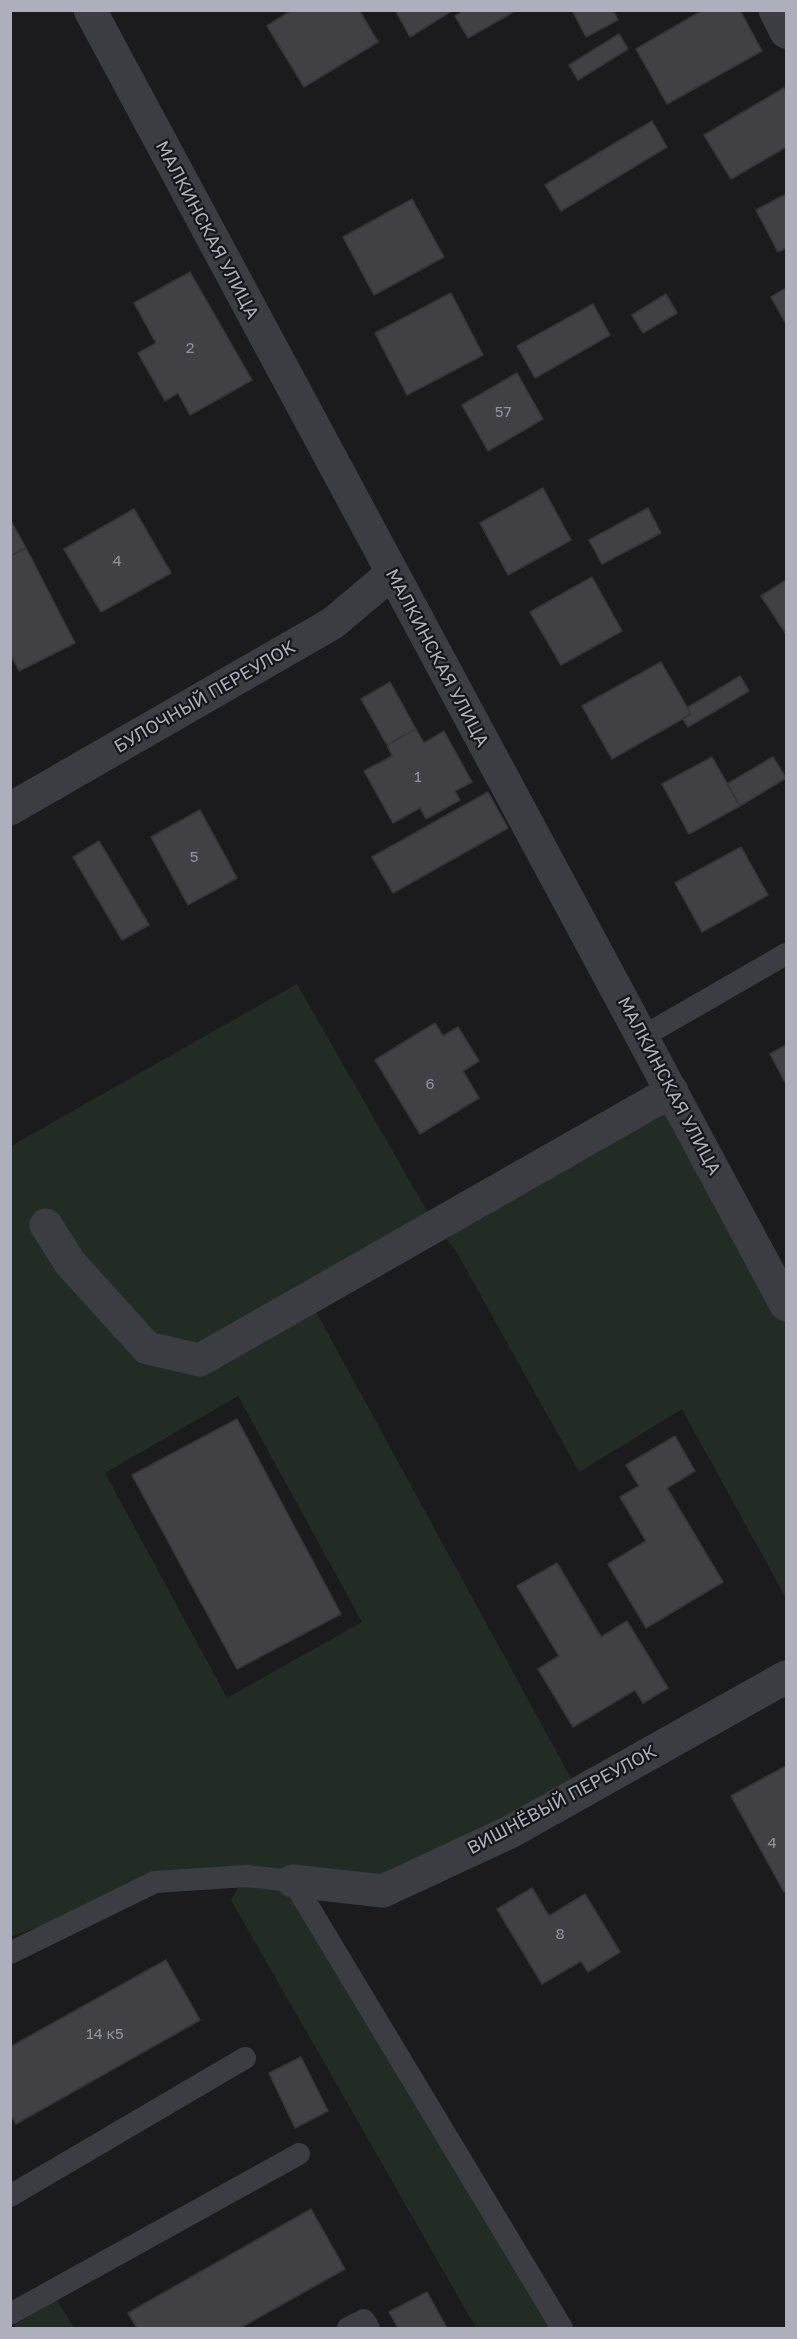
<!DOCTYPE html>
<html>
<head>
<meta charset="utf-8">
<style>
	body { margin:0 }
	#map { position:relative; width:797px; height:2339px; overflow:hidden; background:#1b1b1d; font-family:"Golos Text",sans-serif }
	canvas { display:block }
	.frame { position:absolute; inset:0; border:12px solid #adafbd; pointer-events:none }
</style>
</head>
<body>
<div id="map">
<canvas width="797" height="2339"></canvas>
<div class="frame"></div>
</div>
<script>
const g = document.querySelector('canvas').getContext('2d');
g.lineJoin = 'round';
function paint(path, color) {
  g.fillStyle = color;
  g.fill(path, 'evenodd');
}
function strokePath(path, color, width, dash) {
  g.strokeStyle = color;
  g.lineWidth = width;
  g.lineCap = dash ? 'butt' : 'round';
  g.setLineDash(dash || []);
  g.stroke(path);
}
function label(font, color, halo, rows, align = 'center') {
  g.font = font + ' "Golos Text",sans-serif';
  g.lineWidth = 4.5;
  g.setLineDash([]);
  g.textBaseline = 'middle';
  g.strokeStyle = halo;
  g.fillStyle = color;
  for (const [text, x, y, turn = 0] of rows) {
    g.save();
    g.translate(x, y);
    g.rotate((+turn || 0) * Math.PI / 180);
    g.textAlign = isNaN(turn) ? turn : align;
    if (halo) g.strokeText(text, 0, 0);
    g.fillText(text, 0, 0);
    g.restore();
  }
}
paint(new Path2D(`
	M 297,984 L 436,1227 L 672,1091 L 786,1305 L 786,1598 L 682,1409 L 579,1472 L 456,1251 L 436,1227 L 309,1299 L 579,1793 L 383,1891 L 294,1882 L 562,2328 L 476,2328 L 231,1900 L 245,1876 L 154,1882 L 11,1937 L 11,1146 ZM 238,1396 L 362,1622 L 227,1698 L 105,1473 Z
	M 57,2300 L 74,2328 L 16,2328 L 14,2325 Z`), '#222c25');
const building = new Path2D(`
	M 292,10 L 359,10 L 378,42 L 304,87 L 267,26 Z
	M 395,10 L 449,10 L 450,12 L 410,37 Z
	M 464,10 L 517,10 L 468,38 L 455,16 Z
	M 572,10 L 613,10 L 618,20 L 586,37 Z
	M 703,10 L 740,10 L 762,51 L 667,104 L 636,49 Z
	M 619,34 L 628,49 L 578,80 L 569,65 Z
	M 784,88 L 786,92 L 786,147 L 731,179 L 704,135 Z
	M 652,121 L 667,147 L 561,211 L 545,185 Z
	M 786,194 L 786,248 L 778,252 L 756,210 Z
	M 412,199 L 444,257 L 374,295 L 343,237 Z
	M 190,272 L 252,380 L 190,415 L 178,393 L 165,401 L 138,353 L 156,343 L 134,303 Z
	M 786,288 L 786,324 L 771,297 Z
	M 451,293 L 483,355 L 407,395 L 375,333 Z
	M 666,294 L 677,313 L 643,333 L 632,315 Z
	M 593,304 L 610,335 L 535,378 L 517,346 Z
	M 517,373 L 543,419 L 488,451 L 462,405 Z
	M 543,488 L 571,540 L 508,575 L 480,523 Z
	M 648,508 L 661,533 L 602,564 L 589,540 Z
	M 134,509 L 171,573 L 101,612 L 64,549 Z
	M 10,519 L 26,548 L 10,556 Z
	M 26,548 L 75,643 L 19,671 L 10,654 L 10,556 Z
	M 592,577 L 622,631 L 561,665 L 530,612 Z
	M 786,580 L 786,634 L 761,596 Z
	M 661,662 L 691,714 L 612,759 L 582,706 Z
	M 740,676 L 749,691 L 688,727 L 683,719 L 691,714 L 687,708 Z
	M 390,682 L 416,729 L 387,745 L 361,699 Z
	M 416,729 L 424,743 L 444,731 L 472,782 L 455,791 L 460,800 L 426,819 L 420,808 L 393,823 L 364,771 L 392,756 L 387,745 Z
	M 712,757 L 740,806 L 689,834 L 662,784 Z
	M 773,757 L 786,778 L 740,806 L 727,784 Z
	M 488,792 L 508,828 L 393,893 L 372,857 Z
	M 200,810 L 237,878 L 188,905 L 151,837 Z
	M 99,841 L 149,925 L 122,940 L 73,857 Z
	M 741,847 L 768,895 L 702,932 L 675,883 Z
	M 435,1023 L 443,1036 L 458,1027 L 479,1061 L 463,1071 L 479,1098 L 420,1134 L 375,1060 Z
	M 786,1045 L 786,1084 L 770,1054 Z
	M 237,1419 L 341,1614 L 237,1669 L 132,1475 Z
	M 675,1436 L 695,1471 L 667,1488 L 723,1582 L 646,1628 L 608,1564 L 646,1541 L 620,1497 L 639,1486 L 626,1465 Z
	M 557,1563 L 601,1637 L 627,1621 L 668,1688 L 643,1703 L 635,1690 L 573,1727 L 538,1669 L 559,1656 L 517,1586 Z
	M 786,1766 L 786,1891 L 784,1892 L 731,1796 Z
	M 532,1888 L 549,1916 L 585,1894 L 620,1952 L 588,1972 L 581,1961 L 542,1984 L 497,1909 Z
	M 166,1960 L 200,2020 L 16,2124 L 10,2114 L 10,2047 Z
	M 301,2057 L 328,2111 L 295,2128 L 269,2073 Z
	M 311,2209 L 345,2269 L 240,2328 L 137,2328 L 128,2313 Z
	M 427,2292 L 447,2328 L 398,2328 L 389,2312 Z`);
paint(building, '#414045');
strokePath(building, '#363539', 1.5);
strokePath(new Path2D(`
	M 642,1037 L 786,954
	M 10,1953 L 155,1882 L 246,1876 L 293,1881 L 562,2328
	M 10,2196 L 245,2058
	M 10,2314 L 299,2154
	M 348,2328 L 364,2320 L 369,2328`), '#3c3c43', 22);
strokePath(new Path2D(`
	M 90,10 L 786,1305
	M 775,10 L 786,32
	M 10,809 L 333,623 L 391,574
	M 46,1225 L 70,1263 L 147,1348 L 200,1360 L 672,1091
	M 293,1881 L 383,1891 L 510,1832 L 786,1677`), '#3c3c43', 33);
label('15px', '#92939f', null, [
	["2",190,348],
	["57",503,412],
	["4",117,561],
	["1",418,777],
	["5",194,857],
	["6",430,1084],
	["4",772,1843],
	["8",560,1934],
	["14 к5",105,2034]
]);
label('18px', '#adafbd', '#161618', [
	["МАЛКИНСКАЯ УЛИЦА",207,230,62],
	["МАЛКИНСКАЯ УЛИЦА",437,658,62],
	["БУЛОЧНЫЙ ПЕРЕУЛОК",205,697,-30],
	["МАЛКИНСКАЯ УЛИЦА",669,1086,62],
	["ВИШНЁВЫЙ ПЕРЕУЛОК",562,1800,-28]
]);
</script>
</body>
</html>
